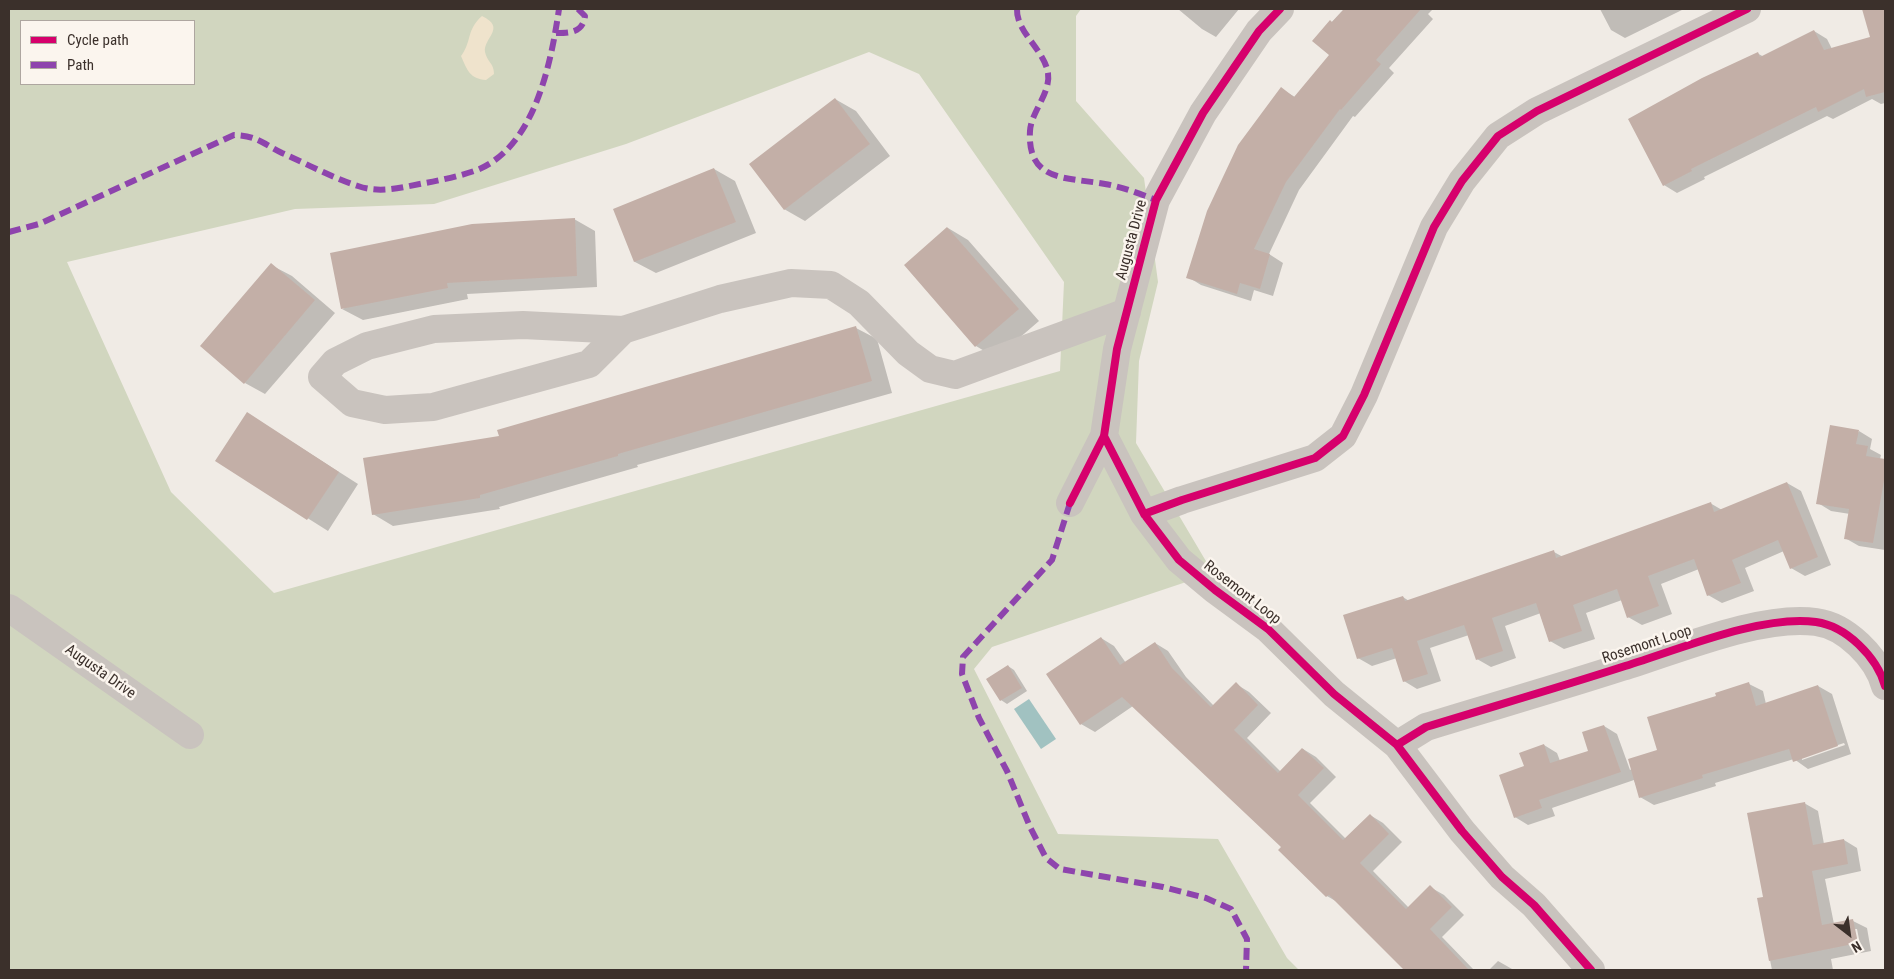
<!DOCTYPE html>
<html>
<head>
<meta charset="utf-8">
<style>
	body { margin:0 }
	#map { position:relative; width:1894px; height:979px; overflow:hidden; background:#f0ebe5; font-family:"Roboto Condensed",sans-serif }
	canvas { display:block }
	.frame { position:absolute; inset:0; border:10px solid #3b302b; pointer-events:none }
	.legend { position:absolute; left:20px; top:20px; width:175px; height:65px; box-sizing:border-box; background:#fbf5ee; border:1px solid #aea6a0; margin:0; padding:6px 9px; list-style:none; font-size:15px; color:#3b302b }
	.legend li { display:flex; align-items:center; gap:10px; height:25px }
	.legend b { width:25px; border:1px solid #aea6a0 }
	.north { position:absolute; left:1824px; top:909px; width:50px; height:50px; -webkit-text-stroke:4px #fbf5ee; paint-order:stroke; rotate:150deg; font-size:14px; font-weight:700; line-height:20px; text-align:center; color:#3b302b }
	.north::after { content:''; display:block; margin:auto; width:18px; height:22px; background:#3b302b; clip-path:polygon(50% 0,100% 100%,50% 72%,0 100%) }
</style>
</head>
<body>
<div id="map">
<canvas width="1894" height="979"></canvas>
<div class="frame"></div>
<ul class="legend">
<li><b style="height:6px;background:#d6006c"></b>Cycle path</li>
<li><b style="height:6px;background:#8e44ad"></b>Path</li>
</ul>
<div class="north">N</div>
</div>
<script>
const g = document.querySelector('canvas').getContext('2d');
g.lineJoin = 'round';
function paint(path, color) {
  g.fillStyle = color;
  g.fill(path, 'evenodd');
}
function strokePath(path, color, width, dash) {
  g.strokeStyle = color;
  g.lineWidth = width;
  g.lineCap = dash ? 'butt' : 'round';
  g.setLineDash(dash || []);
  g.stroke(path);
}
function label(font, color, halo, rows, align = 'center') {
  g.font = font + ' "Roboto Condensed",sans-serif';
  g.lineWidth = 5;
  g.setLineDash([]);
  g.textBaseline = 'middle';
  g.strokeStyle = halo;
  g.fillStyle = color;
  for (const [text, x, y, turn = 0] of rows) {
    g.save();
    g.translate(x, y);
    g.rotate((+turn || 0) * Math.PI / 180);
    g.textAlign = isNaN(turn) ? turn : align;
    if (halo) g.strokeText(text, 0, 0);
    g.fillText(text, 0, 0);
    g.restore();
  }
}
paint(new Path2D(`
	M 9,9 L 1081,9 L 1076,16 L 1076,101 L 1144,178 L 1158,282 L 1139,361 L 1136,443 L 1213,573 L 992,647 L 974,669 L 1058,834 L 1218,839 L 1287,958 L 1299,970 L 9,970 ZM 21,21 L 194,21 L 194,84 L 21,84 ZM 869,52 L 919,74 L 1064,282 L 1060,371 L 274,593 L 171,492 L 67,262 L 295,209 L 434,204 L 626,144 Z`), '#d1d6bf');
paint(new Path2D(`
	M 482,16 C 507,28 483,38 485,52 C 487,62 494,63 494,74 L 486,80 C 470,79 467,70 461,56 C 472,42 466,30 482,16 Z`), '#efe3cc');
paint(new Path2D(`
	M 1029,699 L 1056,739 L 1041,749 L 1014,709 Z`), '#a1c2c1');
paint(new Path2D(`
	M 1178,9 L 1239,9 L 1216,37 L 1202,29 Z
	M 1344,9 L 1433,9 L 1428,14 L 1433,19 L 1389,68 L 1394,73 L 1355,117 L 1353,116 L 1299,190 L 1269,254 L 1283,263 L 1273,296 L 1254,290 L 1251,301 L 1201,285 L 1188,277 L 1281,89 L 1295,97 L 1331,55 L 1314,41 Z
	M 1600,9 L 1684,9 L 1625,38 L 1611,30 Z
	M 1885,9 L 1885,103 L 1881,104 L 1872,99 L 1833,119 L 1827,116 L 1704,177 L 1705,179 L 1677,193 L 1664,185 L 1757,53 L 1764,57 L 1814,31 L 1827,39 L 1832,49 L 1871,38 L 1864,10 Z
	M 835,99 L 856,111 L 890,156 L 805,221 L 784,209 Z
	M 714,169 L 735,181 L 756,233 L 656,273 L 635,262 L 614,210 Z
	M 574,219 L 595,231 L 597,287 L 467,294 L 468,299 L 363,320 L 342,309 Z
	M 948,228 L 968,240 L 1039,321 L 996,358 L 976,346 Z
	M 271,265 L 292,276 L 335,313 L 265,394 L 245,383 Z
	M 856,328 L 877,339 L 892,393 L 637,465 L 638,467 L 499,507 L 500,509 L 393,526 L 373,514 L 500,437 Z
	M 267,426 L 358,484 L 328,531 L 217,461 Z
	M 1859,431 L 1872,439 L 1870,449 L 1881,455 L 1880,459 L 1885,460 L 1885,550 L 1859,546 L 1845,538 L 1850,514 L 1831,511 L 1818,503 Z
	M 1787,483 L 1801,491 L 1831,565 L 1805,576 L 1791,568 L 1784,551 L 1745,568 L 1754,591 L 1722,603 L 1708,595 L 1699,569 L 1661,584 L 1672,614 L 1642,625 L 1628,617 L 1622,600 L 1586,613 L 1595,639 L 1564,649 L 1550,641 L 1541,613 L 1505,626 L 1516,658 L 1491,667 L 1477,659 L 1469,635 L 1430,648 L 1441,681 L 1417,689 L 1404,681 L 1397,658 L 1372,666 L 1358,658 L 1403,597 L 1409,601 L 1554,552 L 1563,557 L 1710,503 L 1722,510 Z
	M 1101,638 L 1114,646 L 1126,663 L 1155,643 L 1168,651 L 1186,677 L 1214,706 L 1236,684 L 1249,692 L 1271,713 L 1247,738 L 1281,772 L 1303,749 L 1316,757 L 1336,777 L 1310,803 L 1346,839 L 1370,815 L 1383,823 L 1402,842 L 1373,871 L 1409,908 L 1430,887 L 1444,895 L 1464,915 L 1442,937 L 1474,970 L 1407,970 L 1403,968 L 1339,903 L 1327,896 L 1282,847 L 1133,706 L 1095,732 L 1081,724 Z
	M 1008,666 L 1014,670 L 1027,691 L 1007,704 L 1001,700 Z
	M 1749,684 L 1763,691 L 1766,704 L 1818,686 L 1832,694 L 1851,754 L 1808,769 L 1794,759 L 1715,783 L 1716,786 L 1654,805 L 1640,797 L 1634,780 L 1552,808 L 1555,816 L 1528,825 L 1515,817 L 1526,767 L 1544,745 L 1557,753 L 1560,761 L 1590,751 L 1604,726 L 1617,734 L 1630,770 L 1659,751 L 1718,696 ZM 1844,743 L 1845,745 L 1802,760 L 1802,757 Z
	M 1804,803 L 1818,811 L 1824,844 L 1844,840 L 1857,848 L 1861,871 L 1825,879 L 1834,924 L 1853,921 L 1867,928 L 1871,951 L 1831,959 L 1833,970 L 1772,970 L 1758,899 L 1764,898 ZM 1854,929 L 1857,929 L 1861,949 L 1858,950 Z
	M 1498,961 L 1512,969 L 1513,970 L 1489,970 Z`), '#0003');
paint(new Path2D(`
	M 1344,9 L 1421,9 L 1376,60 L 1381,64 L 1341,110 L 1340,109 L 1286,182 L 1254,249 L 1270,254 L 1260,289 L 1240,283 L 1237,294 L 1186,278 L 1207,211 L 1238,145 L 1281,87 L 1294,97 L 1329,55 L 1312,41 L 1330,20 L 1332,22 Z
	M 1862,9 L 1885,9 L 1885,92 L 1866,97 L 1864,89 L 1818,112 L 1816,107 L 1691,169 L 1692,171 L 1663,186 L 1628,119 L 1702,78 L 1758,52 L 1760,57 L 1814,30 L 1824,50 L 1870,37 Z
	M 835,98 L 870,144 L 784,210 L 749,164 Z
	M 714,168 L 736,222 L 634,262 L 613,209 Z
	M 575,218 L 577,276 L 447,283 L 448,288 L 341,309 L 330,253 L 472,224 Z
	M 947,227 L 1019,309 L 975,347 L 904,265 Z
	M 271,263 L 315,300 L 244,384 L 200,346 Z
	M 856,326 L 872,381 L 618,454 L 618,456 L 480,495 L 480,498 L 372,515 L 363,458 L 499,436 L 497,430 Z
	M 247,412 L 339,472 L 307,520 L 215,461 Z
	M 1830,425 L 1859,430 L 1856,444 L 1868,446 L 1866,456 L 1885,459 L 1885,475 L 1873,543 L 1844,539 L 1849,509 L 1816,504 Z
	M 1787,482 L 1818,557 L 1790,569 L 1778,540 L 1732,560 L 1741,583 L 1707,596 L 1694,559 L 1648,576 L 1659,606 L 1627,618 L 1617,589 L 1573,605 L 1582,631 L 1549,642 L 1536,603 L 1492,618 L 1503,651 L 1476,660 L 1464,625 L 1417,641 L 1428,674 L 1403,682 L 1392,648 L 1357,659 L 1343,615 L 1403,596 L 1405,601 L 1554,550 L 1556,558 L 1711,502 L 1714,512 Z
	M 1101,637 L 1120,665 L 1155,642 L 1172,668 L 1211,707 L 1236,682 L 1258,705 L 1234,730 L 1278,773 L 1302,748 L 1324,768 L 1298,795 L 1343,840 L 1370,814 L 1389,834 L 1360,863 L 1406,909 L 1430,885 L 1452,907 L 1430,929 L 1469,970 L 1404,970 L 1329,895 L 1326,897 L 1278,850 L 1281,847 L 1122,697 L 1080,725 L 1046,674 Z
	M 1008,665 L 1022,688 L 1000,701 L 986,679 Z
	M 1749,682 L 1756,706 L 1818,685 L 1838,746 L 1793,762 L 1789,749 L 1702,775 L 1703,778 L 1639,798 L 1628,759 L 1657,750 L 1647,717 L 1716,696 L 1715,693 Z
	M 1604,725 L 1621,772 L 1539,800 L 1542,808 L 1514,818 L 1499,775 L 1524,766 L 1519,753 L 1544,744 L 1550,763 L 1588,751 L 1582,732 Z
	M 1805,802 L 1813,845 L 1844,839 L 1848,864 L 1812,871 L 1822,925 L 1853,919 L 1858,943 L 1769,961 L 1757,898 L 1763,897 L 1747,813 Z`), '#c3afa7');
strokePath(new Path2D(`
	M 623,330 L 589,364 L 433,407 L 385,410 L 352,403 L 322,377 L 335,362 L 367,346 L 434,329 L 523,325 L 623,330 L 720,299 L 791,283 L 831,285 L 859,303 L 908,353 L 930,369 L 955,375 L 1127,312
	M 1104,436 L 1144,514 L 1179,560 L 1215,590 L 1268,629 L 1334,694 L 1397,745 L 1462,831 L 1502,877 L 1534,905 L 1591,970
	M 1070,503 L 1104,436 L 1117,349 L 1156,200 L 1203,113 L 1259,31 L 1280,9
	M 1144,514 L 1182,500 L 1315,458 L 1343,436 L 1364,395 L 1434,227 L 1462,181 L 1498,136 L 1537,111 L 1747,9
	M 9,608 L 190,735
	M 1397,745 L 1426,727 C 1491,707 1557,688 1622,667 C 1675,651 1762,614 1816,622 C 1846,626 1877,657 1885,686`), '#c9c3be', 28);
strokePath(new Path2D(`
	M 1017,9 C 1016,32 1044,49 1048,73 C 1051,93 1031,112 1030,131 C 1027,183 1068,177 1105,184 C 1123,187 1140,194 1156,200
	M 556,33 C 569,33 583,33 585,16 L 578,9
	M 9,232 L 39,224 L 234,135 C 257,136 262,143 282,153 C 307,164 333,178 358,186 C 381,194 402,187 425,183 C 442,180 460,176 477,170 C 535,147 551,63 559,9
	M 1070,503 L 1052,560 L 963,657 L 962,674 L 979,718 L 1007,771 L 1030,827 L 1046,858 L 1060,869 L 1163,887 L 1206,898 L 1231,909 L 1247,939 L 1246,970`), '#8e44ad', 6, [12, 6]);
strokePath(new Path2D(`
	M 1104,436 L 1144,514 L 1179,560 L 1215,590 L 1268,629 L 1334,694 L 1397,745 L 1462,831 L 1502,877 L 1534,905 L 1591,970
	M 1070,503 L 1104,436 L 1117,349 L 1156,200 L 1203,113 L 1259,31 L 1280,9
	M 1144,514 L 1182,500 L 1315,458 L 1343,436 L 1364,395 L 1434,227 L 1462,181 L 1498,136 L 1537,111 L 1747,9
	M 1397,745 L 1426,727 C 1491,707 1557,688 1622,667 C 1675,651 1762,614 1816,622 C 1846,626 1877,657 1885,686`), '#d6006c', 8);
label('15px', '#3b302b', '#fbf5ee', [
	["Augusta Drive",1132,240,-75],
	["Rosemont Loop",1242,593,38],
	["Rosemont Loop",1647,645,-18],
	["Augusta Drive",100,672,35]
]);
</script>
</body>
</html>
